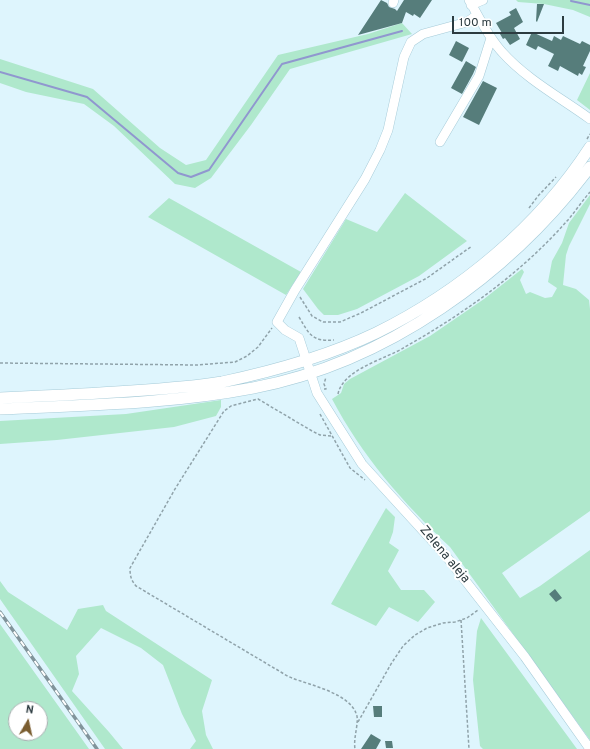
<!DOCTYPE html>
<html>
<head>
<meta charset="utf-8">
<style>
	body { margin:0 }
	#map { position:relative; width:590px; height:749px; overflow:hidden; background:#def5fd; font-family:Overpass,sans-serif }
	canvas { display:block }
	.north { position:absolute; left:8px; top:701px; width:40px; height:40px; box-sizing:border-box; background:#fff; border:1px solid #abb1b3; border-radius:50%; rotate:9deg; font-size:11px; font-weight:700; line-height:16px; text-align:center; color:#2c3b40 }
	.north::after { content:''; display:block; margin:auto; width:14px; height:18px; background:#7a5d30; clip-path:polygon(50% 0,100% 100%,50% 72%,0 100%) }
	.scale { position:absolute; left:452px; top:16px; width:112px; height:18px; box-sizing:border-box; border:2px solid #2c3b40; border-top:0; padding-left:5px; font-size:12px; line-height:14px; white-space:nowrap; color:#2c3b40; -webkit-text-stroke:3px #fff; paint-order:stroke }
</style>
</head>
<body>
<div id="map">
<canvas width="590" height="749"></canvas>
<div class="north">N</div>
<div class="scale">100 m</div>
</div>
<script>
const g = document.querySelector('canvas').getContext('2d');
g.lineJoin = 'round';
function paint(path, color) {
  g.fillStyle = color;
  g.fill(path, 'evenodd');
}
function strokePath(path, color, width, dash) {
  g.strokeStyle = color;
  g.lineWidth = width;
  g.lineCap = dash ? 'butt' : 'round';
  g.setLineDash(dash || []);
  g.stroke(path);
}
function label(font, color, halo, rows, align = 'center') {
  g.font = font + ' Overpass,sans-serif';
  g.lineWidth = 4;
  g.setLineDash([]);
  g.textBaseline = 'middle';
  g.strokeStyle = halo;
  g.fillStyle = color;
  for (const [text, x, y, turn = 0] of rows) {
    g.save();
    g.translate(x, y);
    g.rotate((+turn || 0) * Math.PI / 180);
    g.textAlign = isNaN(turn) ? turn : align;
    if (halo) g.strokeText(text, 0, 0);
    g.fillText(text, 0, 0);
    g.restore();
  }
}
paint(new Path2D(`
	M 516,0 L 590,0 L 590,17 L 573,10 L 544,4 L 518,2 Z
	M 402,23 L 412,34 L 290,69 L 251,125 L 211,178 L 195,188 L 175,184 L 114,126 L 84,104 L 26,92 L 0,83 L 0,59 L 93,89 L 160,148 L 186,165 L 206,160 L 278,55 L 368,34 Z
	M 590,73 L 590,110 L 577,100 Z
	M 405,193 L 467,241 L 419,276 L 357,309 L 338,315 L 324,315 L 318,309 L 303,289 L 346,219 L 377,232 Z
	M 590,195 L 590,204 L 569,246 L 566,255 L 563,285 L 576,289 L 589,300 L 590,309 L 590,511 L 502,573 L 520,598 L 540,586 L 590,550 L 590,740 L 450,547 C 403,503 362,456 332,399 L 341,393 L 344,384 L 350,379 L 430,336 L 484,299 L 522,269 L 524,272 L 520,280 L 526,294 L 530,292 L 545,298 L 552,297 L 557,288 L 548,282 L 552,261 L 562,243 L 569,223 Z
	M 169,198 L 301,272 L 286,295 L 148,217 Z
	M 221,400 L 221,407 L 216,416 L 174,427 L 57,440 L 0,444 L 0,421 L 126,414 Z
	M 386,508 L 395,517 L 393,532 L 389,543 L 399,550 L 388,571 L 401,590 L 424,590 L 435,602 L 418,622 L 389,607 L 376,626 L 331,604 Z
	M 0,581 L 8,592 L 67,630 L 78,609 L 103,605 L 106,611 L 212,680 L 202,711 L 206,735 L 213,749 L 190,749 L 196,741 L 182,714 L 163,665 L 141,648 L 101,628 L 76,656 L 79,674 L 72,691 L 109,732 L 123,749 L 105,749 L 0,599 Z
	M 481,618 L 569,738 L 577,749 L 483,749 L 480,746 L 473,680 L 477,631 Z
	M 0,624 L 89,749 L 0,749 ZM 16,709 L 40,709 L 40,733 L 16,733 Z`), '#afe8cc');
strokePath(new Path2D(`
	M 571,1 L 590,5
	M 0,72 L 87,97 L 178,173 L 191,177 L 209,170 L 282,64 L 402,31`), '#9097cf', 2);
paint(new Path2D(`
	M 381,0 L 387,3 L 389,7 L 395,9 L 397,11 L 404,0 L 432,0 L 420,18 L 414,14 L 413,16 L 406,12 L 402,23 L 358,35 Z
	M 537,4 L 544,4 L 537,22 L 536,21 Z
	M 516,8 L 523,22 L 514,28 L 520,39 L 510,45 L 505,38 L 503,39 L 500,34 L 502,33 L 496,23 L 511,15 L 509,12 Z
	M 532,32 L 552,41 L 554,36 L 561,40 L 563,36 L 580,44 L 582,41 L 590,45 L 590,51 L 583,66 L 586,67 L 582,75 L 579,73 L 578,76 L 560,66 L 558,71 L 548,66 L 554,54 L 538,46 L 536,50 L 526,45 Z
	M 456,41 L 469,48 L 462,62 L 449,55 Z
	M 466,61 L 476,67 L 473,74 L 462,94 L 451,88 Z
	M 483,81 L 497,88 L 479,125 L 463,117 Z
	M 555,589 L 562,598 L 556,602 L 549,594 Z
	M 373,706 L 382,706 L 382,717 L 374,717 Z
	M 371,734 L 381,740 L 376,749 L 361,749 Z
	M 385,741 L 392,741 L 393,748 L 386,748 Z`), '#567d7b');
const minor = new Path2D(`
	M 469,0 C 479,17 488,37 502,52 C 526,79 561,98 590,119
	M 393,3 L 394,0
	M 471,5 L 483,0
	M 477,15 L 467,22 L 423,34 L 411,42 L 404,57 L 388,130 L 380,150 L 365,179 L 295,290 L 277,322 L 285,330 L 299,338 L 317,393 L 362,464 L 446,556 L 525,657 L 590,749
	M 440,142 L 479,76 L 491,38`);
const major = new Path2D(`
	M 0,398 C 44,396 88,394 131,391 C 162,389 192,387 222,382 C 274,371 328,356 376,333 C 461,291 538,227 590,147
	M 0,409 C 85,405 170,404 253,388 C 386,363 510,274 590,167`);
strokePath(minor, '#a6cbd8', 10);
strokePath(major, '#a6cbd8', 12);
strokePath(new Path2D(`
	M 587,139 L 590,134
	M 529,208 L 538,196 L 556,177
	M 300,297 L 312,316 L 323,322 L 340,322 L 361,313 L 427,278 L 472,246
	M 299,317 C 309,334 312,342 334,340
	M 0,363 L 197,365 L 235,362 L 247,356 L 258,347 L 272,328
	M 324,389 L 326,389 L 324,384 L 326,377
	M 338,394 C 343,369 386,359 405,347 C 465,313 522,272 567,221 C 575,212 582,201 590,192
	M 320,414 L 350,468 L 365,480
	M 331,436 L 320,435 L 312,431 L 258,399 L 231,406 L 224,411 L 175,489 L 130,568 C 130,576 131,580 136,586 L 274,668 C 280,671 286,676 292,678 C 310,685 348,693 356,713 C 360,721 353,737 355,749
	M 461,620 L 469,749
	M 358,722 L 391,664 L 403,646 L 415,635 L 427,628 L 443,623 L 455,622 L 467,618 L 478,610`), '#90a3aa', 1.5, [3, 2]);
strokePath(minor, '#fff', 9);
strokePath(major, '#fff', 11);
const rail = new Path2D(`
	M 0,612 L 97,749`);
strokePath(rail, '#81949b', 3.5);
strokePath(rail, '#fff', 2, [6]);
label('13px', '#2c3b40', '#fff', [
	["Zelena aleja",444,555,50]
]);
</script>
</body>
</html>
